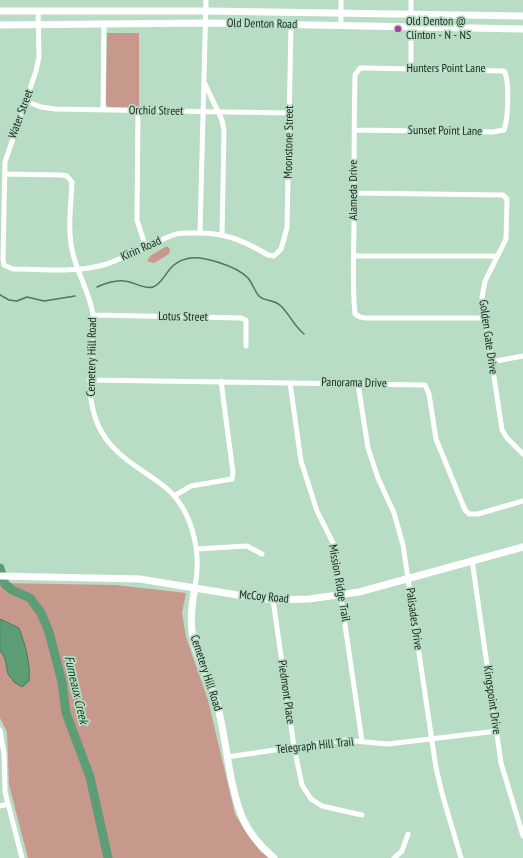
<!DOCTYPE html>
<html>
<head>
<meta charset="utf-8">
<style>
	body { margin:0 }
	canvas { display:block; background:#b8ddc4 }
</style>
</head>
<body>
<canvas width="523" height="858"></canvas>
<script>
const g = document.querySelector('canvas').getContext('2d');
g.lineJoin = 'round';
function paint(path, color) {
  g.fillStyle = color;
  g.fill(path, 'evenodd');
}
function strokePath(path, color, width, dash) {
  g.strokeStyle = color;
  g.lineWidth = width;
  g.lineCap = dash ? 'butt' : 'round';
  g.setLineDash(dash || []);
  g.stroke(path);
}
function label(font, color, halo, rows, align = 'center') {
  g.font = font + ' "PT Sans Narrow",sans-serif';
  g.lineWidth = 3.5;
  g.setLineDash([]);
  g.textBaseline = 'middle';
  g.strokeStyle = halo;
  g.fillStyle = color;
  for (const [text, x, y, turn = 0] of rows) {
    g.save();
    g.translate(x, y);
    g.rotate((+turn || 0) * Math.PI / 180);
    g.textAlign = isNaN(turn) ? turn : align;
    if (halo) g.strokeText(text, 0, 0);
    g.fillText(text, 0, 0);
    g.restore();
  }
}
paint(new Path2D(`
	M 107,33 L 139,33 L 139,108 L 108,107 L 106,104 Z
	M 167,246 L 170,249 L 169,254 L 154,263 L 147,261 L 150,256 Z
	M 0,583 L 116,585 L 186,593 L 182,613 L 186,637 L 208,700 L 235,814 L 247,834 L 260,851 L 269,858 L 28,858 L 9,785 L 7,732 L 0,718 Z`), '#c7998d');
const water = new Path2D(`
	M 0,619 L 19,628 C 25,644 31,664 29,681 L 22,687 L 14,682 L 8,674 L 5,659 L 0,650 Z`);
paint(water, '#5c9d75');
strokePath(water, '#487a5b', 1);
strokePath(new Path2D(`
	M 97,287 C 106,283 114,280 124,281 C 132,281 145,290 153,287 C 166,282 166,264 186,259 C 201,254 238,267 248,278 C 253,284 255,292 259,296 C 265,302 274,299 281,306 C 290,315 294,326 304,334
	M 0,295 L 9,300 L 17,301 L 27,297 L 44,301 L 75,296`), '#487a5b', 1.5);
strokePath(new Path2D(`
	M 0,568 L 5,584 L 12,590 L 30,598 L 41,613 L 49,632 L 62,682 L 66,713 L 90,777 L 108,858`), '#5c9d75', 9);
strokePath(new Path2D(`
	M 411,0 L 411,68
	M 38,11 L 39,57 L 36,71 L 5,162 L 3,259 L 4,265 L 13,269 C 43,269 74,273 103,265 C 128,258 149,244 173,235 C 180,232 187,233 194,233 C 223,232 243,240 268,255 L 274,256 L 281,249 L 287,228 L 291,24
	M 341,25 L 341,0
	M 204,82 L 222,120 L 224,131 L 222,234
	M 25,101 L 41,107 L 55,109 L 289,113
	M 103,110 L 104,23
	M 138,111 L 137,220 L 146,248
	M 354,130 L 493,132 L 504,130 C 508,120 510,80 504,71 L 366,68 L 360,68 L 355,75 C 354,124 354,173 354,222 C 354,252 352,283 355,314 L 360,317 L 366,318 L 485,318
	M 5,174 L 61,175 L 67,176 L 72,182 C 71,206 67,231 73,254 C 78,275 90,293 93,315 C 98,355 80,381 98,425 C 111,454 137,466 161,484 C 192,506 202,551 195,587
	M 354,193 L 503,195 L 507,199 L 506,239 L 485,281 L 482,297 L 502,430 L 507,438 L 523,454
	M 200,232 L 206,0
	M 354,256 L 497,256
	M 93,315 L 241,318 L 246,320 L 246,346
	M 491,362 L 523,356
	M 89,380 L 425,385 L 429,394 L 436,439 L 465,510 L 469,514 L 478,514 L 523,501
	M 290,383 L 301,461 L 317,511 L 333,543 L 362,741
	M 358,384 L 368,448 L 378,478 L 394,513 L 403,545 L 436,768 L 443,797 L 461,858
	M 174,496 L 191,486 L 232,479 L 233,473 L 221,381
	M 197,549 L 247,546 L 262,554
	M 472,560 L 501,763 L 523,836
	M 273,600 L 294,747 L 302,785 L 311,799 L 322,806 L 362,815
	M 0,730 L 4,754 L 5,792 L 22,858
	M 227,757 L 343,740 L 388,744 L 497,731
	M 0,806 L 8,804
	M 394,858 L 402,851 L 408,834`), '#fff', 5);
strokePath(new Path2D(`
	M 0,11 L 206,11 L 523,16
	M 0,25 L 206,23 L 523,29
	M 0,576 L 140,579 L 256,598 L 273,600 L 309,599 L 359,592 L 523,547
	M 195,587 C 191,608 189,629 196,650 C 202,669 212,685 217,704 C 227,741 228,781 242,817 C 249,833 261,847 274,858`), '#fff', 7);
for (const [x, y, r, color] of [
	[398,29,4,"#b1409c"]
]) {
  const dot = new Path2D();
  dot.arc(x, y, r, 0, 2 * Math.PI);
  g.fillStyle = color;
  g.fill(dot);
  strokePath(dot, '#b8ddc4', 1.5);
}
label('12px', '#19271e', '#b8ddc4', [
	["Old Denton @",406,22],
	["Clinton - N - NS",406,36]
], 'left');
label('12px', '#19271e', '#b8ddc4', [
	["Old Denton Road",262,24,1],
	["Hunters Point Lane",446,69],
	["Orchid Street",156,111,1],
	["Water Street",21,114,-70],
	["Sunset Point Lane",445,131,1],
	["Moonstone Street",289,142,-89],
	["Alameda Drive",354,190,-90],
	["Kirin Road",141,249,-24],
	["Lotus Street",183,317,1],
	["Golden Gate Drive",488,337,82],
	["Cemetery Hill Road",92,357,-89],
	["Panorama Drive",354,383,1],
	["Mission Ridge Trail",339,583,80],
	["McCoy Road",264,597,5],
	["Palisades Drive",414,619,82],
	["Cemetery Hill Road",206,673,72],
	["Piedmont Place",286,692,82],
	["Kingspoint Drive",492,700,82],
	["Telegraph Hill Trail",315,746,-6]
]);
label('italic 13px', '#0f4327', '#b8ddc4', [
	["Furneaux Creek",76,690,77]
]);
</script>
</body>
</html>
